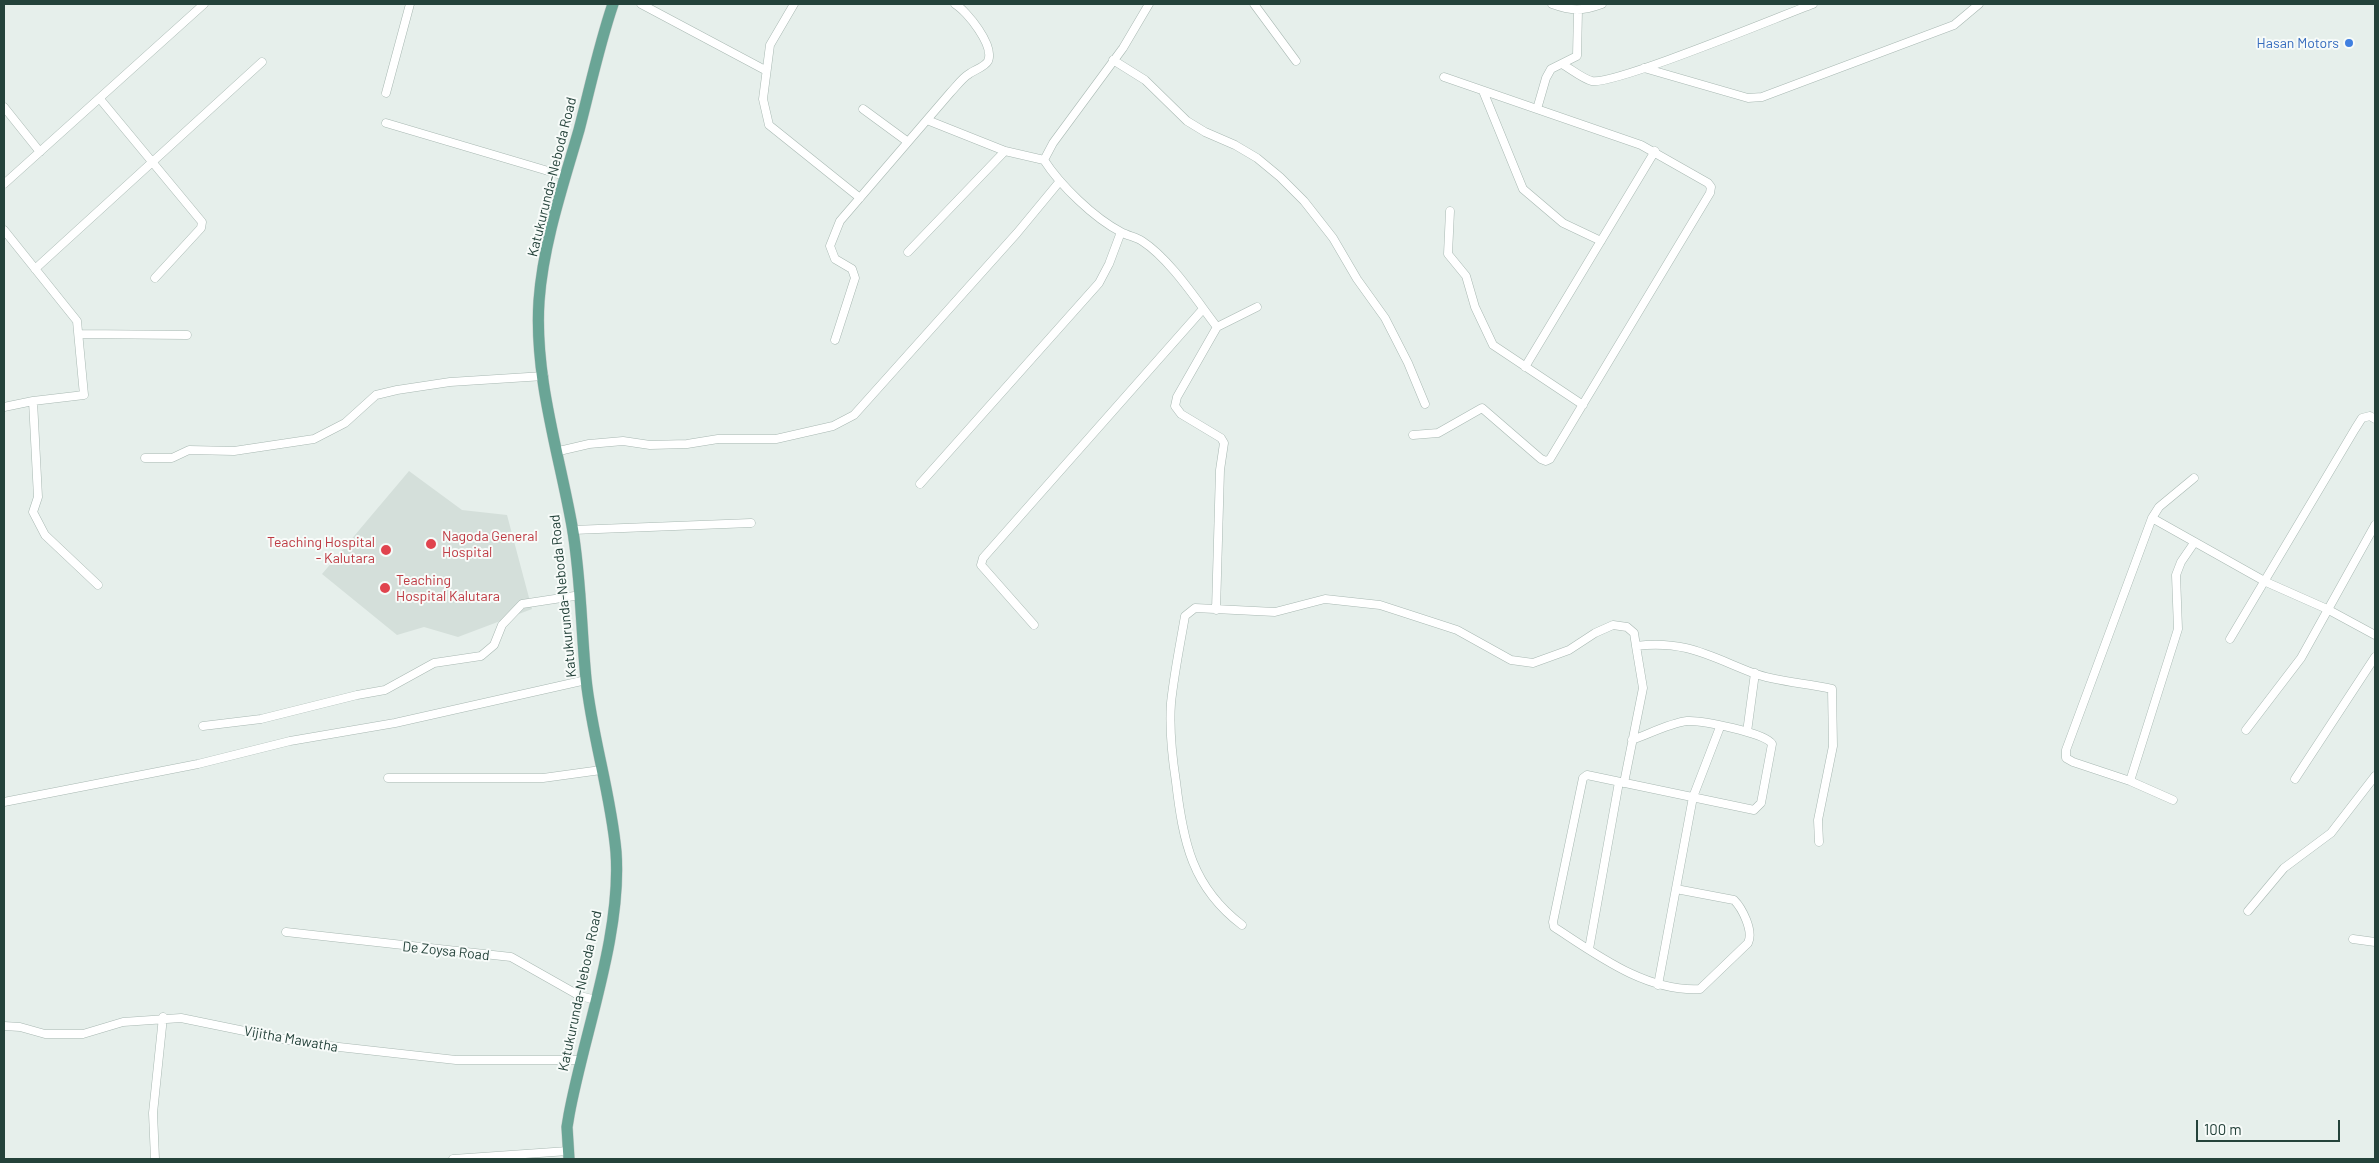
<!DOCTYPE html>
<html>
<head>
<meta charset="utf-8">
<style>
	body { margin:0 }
	#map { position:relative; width:2379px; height:1163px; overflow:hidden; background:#e6efeb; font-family:Barlow,sans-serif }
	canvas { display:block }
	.frame { position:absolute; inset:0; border:5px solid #24423a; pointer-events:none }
	.scale { position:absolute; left:2196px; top:1120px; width:144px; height:22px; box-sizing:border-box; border:2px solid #24423a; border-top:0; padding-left:6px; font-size:15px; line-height:18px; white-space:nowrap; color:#24423a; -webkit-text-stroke:4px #f7fbf9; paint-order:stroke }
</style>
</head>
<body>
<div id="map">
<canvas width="2379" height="1163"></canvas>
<div class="frame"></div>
<div class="scale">100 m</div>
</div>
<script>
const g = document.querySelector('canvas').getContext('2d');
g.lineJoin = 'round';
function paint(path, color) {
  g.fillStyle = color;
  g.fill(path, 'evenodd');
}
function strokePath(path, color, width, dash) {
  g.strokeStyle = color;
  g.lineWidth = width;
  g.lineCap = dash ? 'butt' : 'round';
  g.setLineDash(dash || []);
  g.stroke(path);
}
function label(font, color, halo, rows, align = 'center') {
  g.font = font + ' Barlow,sans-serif';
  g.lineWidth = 4;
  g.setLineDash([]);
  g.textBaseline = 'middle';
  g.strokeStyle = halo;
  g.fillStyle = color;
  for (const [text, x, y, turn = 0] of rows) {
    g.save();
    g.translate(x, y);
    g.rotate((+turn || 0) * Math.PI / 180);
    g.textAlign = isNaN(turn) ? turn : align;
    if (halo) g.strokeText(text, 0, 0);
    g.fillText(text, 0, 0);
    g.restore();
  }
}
paint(new Path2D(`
	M 409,471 L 462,510 L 507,515 L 532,609 L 458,637 L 424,627 L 397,635 L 322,574 Z`), '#d4dfda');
const street = new Path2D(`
	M 641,4 L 765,70
	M 794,4 L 770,45 L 763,99 L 769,125 L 860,198
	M 1149,4 L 1123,48 L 1053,143 L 1044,160 C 1060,185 1094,218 1121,232 C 1128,236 1136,237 1142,241 C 1170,259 1197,301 1217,327
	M 1254,4 L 1296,61
	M 1552,4 C 1571,11 1583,11 1602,4
	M 1113,60 L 1145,80 L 1187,121 L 1205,132 L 1235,145 L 1257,158 L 1280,177 L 1304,201 L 1333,238 L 1357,279 L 1385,318 L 1408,363 L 1425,404
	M 1562,64 C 1571,69 1583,79 1592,81 C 1615,85 1780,16 1813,4
	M 1644,68 L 1748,98 L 1762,97 L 1954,25 L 1979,4
	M 1483,91 L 1523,189 L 1563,223 L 1601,241
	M 386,93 L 410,4
	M 100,99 L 202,222 L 201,228 L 155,278
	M 4,107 L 40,152
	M 863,109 L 908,142
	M 1537,109 L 1546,78 L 1551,69 L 1577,56 L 1578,10
	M 927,120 L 1005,151 L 1044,160
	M 386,123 L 565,176
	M 4,184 L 204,4
	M 1450,211 L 1448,254 L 1466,276 L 1475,307 L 1493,345 L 1583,405
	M 4,230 L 77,321 L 84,395 L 33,401 L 4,407
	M 908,252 L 1005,151
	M 35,269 L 262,62
	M 79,334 L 187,335
	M 835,340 L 855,278 L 852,269 L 835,259 L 830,246 L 840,221 L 950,93 C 956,87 962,78 969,74 C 974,70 985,67 988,61 C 995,46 967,11 955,4
	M 1525,367 L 1655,151
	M 33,401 L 38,497 L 33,512 L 45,535 L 98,585
	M 1413,435 L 1438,433 L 1482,408 L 1541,459 L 1546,461 L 1550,459 L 1710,193 L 1711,187 L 1708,183 L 1641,145 L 1444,77
	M 559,451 L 589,444 L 623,441 L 650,445 L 687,444 L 718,439 L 776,439 L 833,426 L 854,415 L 1017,233 L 1060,181
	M 145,458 L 172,458 L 189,450 L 234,451 L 314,439 L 345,423 L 376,395 L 397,390 L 450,382 L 544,376
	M 920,484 L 1099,283 L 1109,264 L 1121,232
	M 2152,518 L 2266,582 L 2327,609 L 2375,635
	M 573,530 L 751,523
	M 1216,610 L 1220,470 L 1224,443 L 1221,438 L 1181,414 L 1175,406 L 1177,397 L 1217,327 L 1257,307
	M 1034,625 L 981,565 L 983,558 L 1203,309
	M 2230,639 L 2355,429 L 2362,418 L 2370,416 L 2375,419
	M 203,726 L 261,719 L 357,695 L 385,690 L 434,663 L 481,656 L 494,645 L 502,625 L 522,604 L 581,595
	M 2246,730 L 2301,658 L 2375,525
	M 1747,732 L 1755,673
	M 1632,740 C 1649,734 1670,723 1687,721 C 1701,720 1766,733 1772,744 L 1761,803 L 1754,810 L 1587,775 L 1583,778 L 1553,922 L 1554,927 C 1597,955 1646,992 1700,989 L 1748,943 C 1754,931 1742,908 1734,900 L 1676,889
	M 388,778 L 543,778 L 601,770
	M 2295,779 L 2375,657
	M 2130,781 L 2178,629 L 2176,575 L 2181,562 L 2194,543
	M 1624,783 L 1643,688 L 1636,646
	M 2173,800 L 2130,781 L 2073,762 L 2066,758 L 2066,750 L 2152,518 L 2159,507 L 2194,478
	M 4,802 L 198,764 L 290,741 L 395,723 L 586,680
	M 2248,911 L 2284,868 L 2331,833 L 2375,776
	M 1242,925 C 1192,887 1183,842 1176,782 C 1172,756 1169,730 1171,703 C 1174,674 1180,645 1185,616 L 1195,608 L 1275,612 L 1325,599 L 1380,605 L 1457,630 L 1511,660 L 1533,663 L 1569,650 L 1595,633 L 1613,625 L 1627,627 L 1634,633 L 1636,646 C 1685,640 1709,656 1753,673 C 1777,682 1807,683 1832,689 L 1833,746 L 1818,820 L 1819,842
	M 286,932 L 511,957 L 580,996 L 596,1000
	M 2353,939 L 2375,942
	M 1589,949 L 1619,782
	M 1658,985 L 1693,797 L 1720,727
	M 4,1026 L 20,1027 L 45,1034 L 83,1034 L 123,1022 L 181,1018 L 303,1043 L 456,1060 L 582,1060
	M 155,1159 L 153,1113 L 163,1017
	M 453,1159 L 568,1151`);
const primary = new Path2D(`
	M 569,1159 L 567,1127 L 569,1115 C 584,1033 622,935 616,852 C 611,794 592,737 586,679 C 581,628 581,576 572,526 C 559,453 534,377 539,301 C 543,244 563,185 579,130 C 590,88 599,45 613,4`);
strokePath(street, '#a8b8b2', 9);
strokePath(primary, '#c2cac8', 12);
strokePath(street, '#fff', 8);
strokePath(primary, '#6aa596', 11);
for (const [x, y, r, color] of [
	[2349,43,5,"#3f7fe0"],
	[431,544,6,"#e0444e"],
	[386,550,6,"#e0444e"],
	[385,588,6,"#e0444e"]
]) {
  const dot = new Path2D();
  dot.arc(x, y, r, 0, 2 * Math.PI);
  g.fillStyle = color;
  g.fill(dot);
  strokePath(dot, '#f7fbf9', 2);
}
label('14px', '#366cbe', '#f7fbf9', [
	["Hasan Motors",2339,43]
], 'right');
label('14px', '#24423a', '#f7fbf9', [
	["Katukurunda-Neboda Road",552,177,-76],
	["Katukurunda-Neboda Road",563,596,-96],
	["De Zoysa Road",446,951,6],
	["Katukurunda-Neboda Road",580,991,-78],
	["Vijitha Mawatha",291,1039,10]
]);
label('14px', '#be3a42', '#f7fbf9', [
	["Nagoda General",442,536],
	["Hospital",442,552],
	["Teaching Hospital",375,542,"right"],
	["- Kalutara",375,558,"right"],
	["Teaching",396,580],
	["Hospital Kalutara",396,596]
], 'left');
</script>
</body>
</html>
